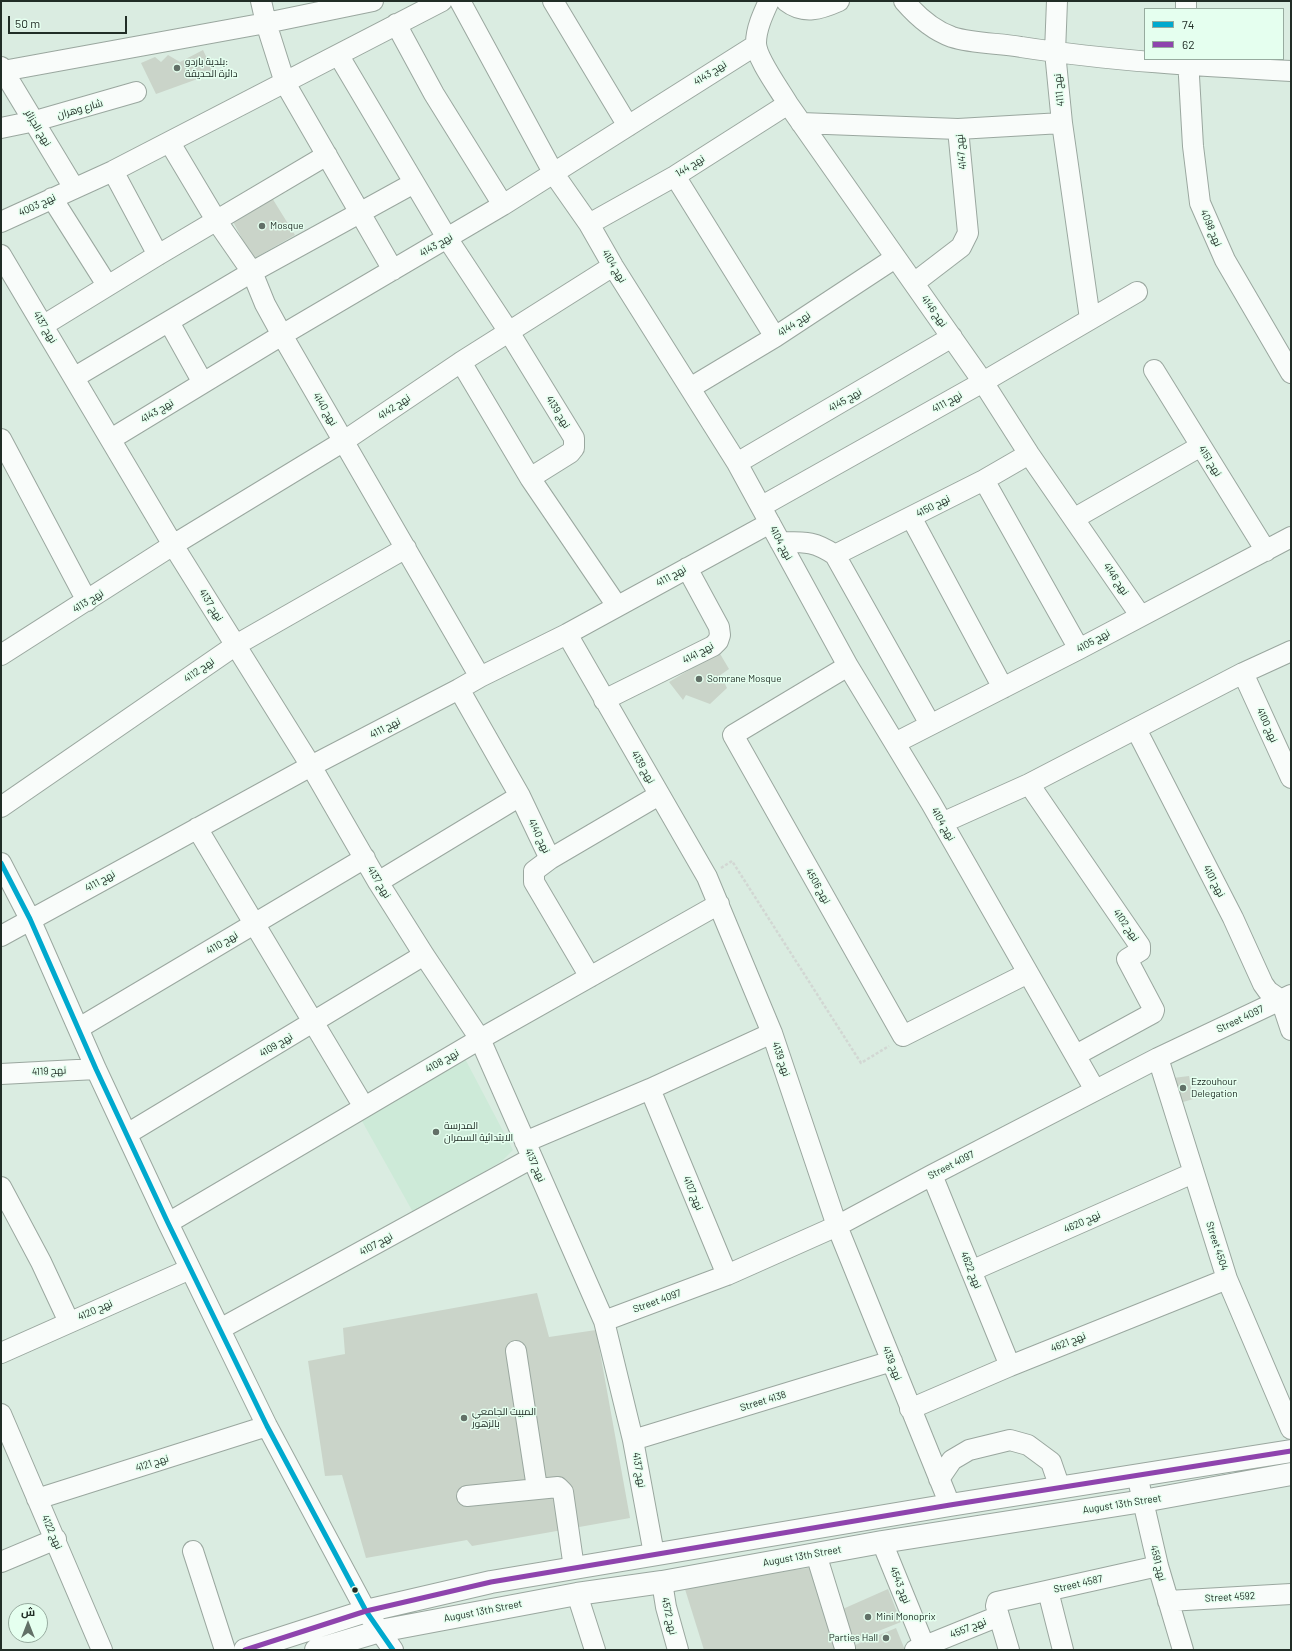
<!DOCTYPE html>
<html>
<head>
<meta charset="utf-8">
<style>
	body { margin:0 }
	#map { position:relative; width:1292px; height:1651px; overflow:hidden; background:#daece1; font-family:Barlow,Cairo,sans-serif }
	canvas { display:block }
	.frame { position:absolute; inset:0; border:2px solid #212d26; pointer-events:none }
	.legend { position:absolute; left:1144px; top:8px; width:140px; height:52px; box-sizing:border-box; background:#e5ffef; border:1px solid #97ab9f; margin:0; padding:5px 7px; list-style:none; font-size:12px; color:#212d26 }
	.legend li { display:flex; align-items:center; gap:8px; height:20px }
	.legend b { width:20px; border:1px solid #97ab9f }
	.north { position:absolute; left:8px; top:1603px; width:40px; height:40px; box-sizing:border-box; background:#e5ffef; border:1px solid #97ab9f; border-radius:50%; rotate:0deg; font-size:11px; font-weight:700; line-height:16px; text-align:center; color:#212d26 }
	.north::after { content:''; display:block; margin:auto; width:14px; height:18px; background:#627067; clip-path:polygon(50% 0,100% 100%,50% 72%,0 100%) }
	.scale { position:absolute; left:8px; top:16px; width:119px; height:18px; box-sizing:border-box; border:2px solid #212d26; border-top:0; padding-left:5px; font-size:12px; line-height:14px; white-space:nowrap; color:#212d26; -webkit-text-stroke:3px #e5ffef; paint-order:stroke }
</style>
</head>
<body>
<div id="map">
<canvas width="1292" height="1651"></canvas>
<div class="frame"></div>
<ul class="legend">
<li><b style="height:5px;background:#00a9ce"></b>74</li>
<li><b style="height:5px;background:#8e44ad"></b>62</li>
</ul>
<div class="north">ش</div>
<div class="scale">50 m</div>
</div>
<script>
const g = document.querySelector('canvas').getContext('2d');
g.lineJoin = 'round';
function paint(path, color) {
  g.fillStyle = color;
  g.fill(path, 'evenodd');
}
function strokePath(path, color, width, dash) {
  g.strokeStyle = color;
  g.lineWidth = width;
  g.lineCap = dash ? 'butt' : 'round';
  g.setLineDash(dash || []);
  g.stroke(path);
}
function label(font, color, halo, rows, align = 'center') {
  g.font = font + ' Barlow,Cairo,sans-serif';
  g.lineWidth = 3;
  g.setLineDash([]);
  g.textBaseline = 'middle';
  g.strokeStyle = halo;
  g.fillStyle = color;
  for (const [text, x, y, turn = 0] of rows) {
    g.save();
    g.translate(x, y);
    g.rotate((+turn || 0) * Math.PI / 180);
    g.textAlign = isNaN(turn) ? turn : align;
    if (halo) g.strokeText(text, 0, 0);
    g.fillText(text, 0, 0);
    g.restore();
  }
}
paint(new Path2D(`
	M 462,1053 L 513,1150 L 502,1161 L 414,1214 L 358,1114 Z`), '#cdead8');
paint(new Path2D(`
	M 203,50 L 214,73 L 156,94 L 141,63 L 155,57 L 161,62 L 168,55 L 180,62 Z
	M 269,193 L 295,235 L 253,259 L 230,216 Z
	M 719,652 L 729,669 L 719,676 L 727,681 L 725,684 L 727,688 L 710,704 L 686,695 L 683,700 L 669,682 Z
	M 1189,1076 L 1193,1099 L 1180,1103 L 1173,1078 Z
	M 537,1293 L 549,1337 L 596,1330 L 630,1518 L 472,1546 L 467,1540 L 366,1558 L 342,1475 L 325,1476 L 308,1361 L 345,1354 L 343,1328 Z
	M 814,1567 L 843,1650 L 704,1650 L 684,1586 Z
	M 888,1589 L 901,1622 L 846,1644 L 836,1612 Z
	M 896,1628 L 905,1650 L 849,1650 L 848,1648 Z`), '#cad4c9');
const minor = new Path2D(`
	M 261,1 L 266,23 L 285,83 L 393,270
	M 460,1 L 554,174 L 589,224 L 613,266 L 737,463 L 848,666 L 931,803 L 1095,1090
	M 553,1 L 628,126
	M 769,1 C 763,14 756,29 756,43 C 756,58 780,90 788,104 L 983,382 L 1029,454 L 1140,615
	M 786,1 C 804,15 821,9 839,1
	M 904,1 C 917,16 932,30 952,37 C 974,44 999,43 1021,47 C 1111,61 1201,66 1291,71
	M 1057,1 L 1055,52 L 1062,123 L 1090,319
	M 1186,1 L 1186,9
	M 396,24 L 434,94 L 503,205
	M 339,56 L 447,238 L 509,332 L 574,438 L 574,448 L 570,453 L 530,478
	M 1188,59 L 1193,146 L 1200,203 L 1225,260 L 1291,373
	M 1,67 L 74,188
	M 3,71 L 266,23 L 373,1
	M 801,123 L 958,129 L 968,233 L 961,247 L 914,283
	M 1,128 L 35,121 L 136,92
	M 958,129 L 1062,123
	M 170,143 L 216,220 L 252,272 L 265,304 L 282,335 L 480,677
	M 113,171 L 158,255
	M 675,176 L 775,337
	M 52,198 L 107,285
	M 1,222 L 113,171 L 442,1
	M 589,224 L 675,176 L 788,104
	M 1,255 L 173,545 L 311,766 L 378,882 L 424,955 L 480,1039 L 604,1321 L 633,1440 L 654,1554
	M 169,322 L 203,383
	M 44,325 L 158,255 L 327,155
	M 461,362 L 530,478 L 617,606
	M 1154,370 L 1266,551
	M 75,377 L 252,272 L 414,183
	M 690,388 L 775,337 L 895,258
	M 1,439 L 87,601
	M 111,439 L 282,335 L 503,205 L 756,45
	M 737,463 L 952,337
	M 984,480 L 1079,649
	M 762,506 L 983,382 L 1137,292
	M 911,517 L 1003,688
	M 1075,518 L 1201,446
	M 780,542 C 805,542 814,541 835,555 L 930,724
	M 835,555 L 984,480 L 1029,454
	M 567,634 L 707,877 L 772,1033 L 837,1226 L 950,1505
	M 1,655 L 173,545 L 344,441 L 461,362 L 613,266
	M 848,666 L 733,735 L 903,1036 L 1028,973
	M 1243,673 L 1291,778
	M 459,689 L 520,796 L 550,859 L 534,871 L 534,882 L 590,977
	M 604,700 L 713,646 L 718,641 L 720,635 L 719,627 L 687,568
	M 1136,729 L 1233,918 L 1263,984 L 1268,991 L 1281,1000 L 1291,1030
	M 895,743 L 1079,649 L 1291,537
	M 1029,784 L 1140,946 L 1140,951 L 1127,959 L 1154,1010 L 1153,1013 L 1076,1055
	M 1,807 L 236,645 L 406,548
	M 942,823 L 1029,784 L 1243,673 L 1291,651
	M 197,828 L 364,1107
	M 550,859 L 659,795
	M 1,863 L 30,919 L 96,1069 L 168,1223 L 267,1426 L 366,1611 L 393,1650
	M 378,882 L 520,796
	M 1,936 L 311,766 L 459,689 L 480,677 L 567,634 L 770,523
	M 79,1028 L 365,858
	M 1158,1058 L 1227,1279 L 1291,1429
	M 1,1074 L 96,1069
	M 650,1089 L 727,1275
	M 127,1134 L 424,955
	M 525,1142 L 650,1089 L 772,1033
	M 932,1175 L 1010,1366
	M 1,1187 L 41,1262 L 69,1322
	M 168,1223 L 480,1039 L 719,904
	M 971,1271 L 1193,1173
	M 604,1321 L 727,1275 L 837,1226 L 932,1175 L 1158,1058 L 1291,995
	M 220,1329 L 532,1158
	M 516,1351 L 537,1488
	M 1,1353 L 190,1269
	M 910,1409 L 1010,1366 L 1227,1279
	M 1,1414 L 102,1650
	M 633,1440 L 892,1361
	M 1137,1475 L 1158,1566 L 1183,1650
	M 939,1479 L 952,1460 L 969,1450 L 1010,1440 L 1028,1445 L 1051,1462 L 1060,1488
	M 467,1496 L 558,1487 L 563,1492 L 574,1568
	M 37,1499 L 267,1426
	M 882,1542 L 926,1650
	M 193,1551 L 225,1650
	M 816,1554 L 845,1648
	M 1,1562 L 56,1539
	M 662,1582 L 666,1607 L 678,1650
	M 1048,1591 L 1063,1650
	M 577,1594 L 595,1650
	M 1168,1601 L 1291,1594
	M 915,1650 L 999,1616
	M 1009,1650 L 996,1606 L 997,1602 L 1158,1566`);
const major = new Path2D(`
	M 245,1650 L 366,1611 L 491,1582 L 950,1505 L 1291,1451
	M 316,1650 L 380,1631 L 577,1594 L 662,1582 L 882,1542 L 1143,1501 L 1291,1474`);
strokePath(minor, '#9aa79f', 22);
strokePath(major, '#9aa79f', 24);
strokePath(new Path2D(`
	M 721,868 L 732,861 L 861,1063 L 889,1046`), '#d2d7d3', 2.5, [3, 2]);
strokePath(minor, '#f9fcfa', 20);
strokePath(major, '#f9fcfa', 22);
strokePath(new Path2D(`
	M 1,863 L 30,919 L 96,1069 L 168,1223 L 267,1426 L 366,1611 L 393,1650`), '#00a9ce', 5);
strokePath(new Path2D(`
	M 245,1650 L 366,1611 L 491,1582 L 950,1505 L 1291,1451`), '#8e44ad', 5);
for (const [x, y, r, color] of [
	[177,68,4,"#627067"],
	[262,226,4,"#627067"],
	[699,679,4,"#627067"],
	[1183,1088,4,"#627067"],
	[436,1132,4,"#627067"],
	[464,1418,4,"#627067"],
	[355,1590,3.5,"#212d26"],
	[868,1617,4,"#627067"],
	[886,1638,4,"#627067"]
]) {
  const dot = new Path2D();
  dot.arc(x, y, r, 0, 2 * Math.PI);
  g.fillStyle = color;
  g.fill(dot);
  strokePath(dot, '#e5ffef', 1.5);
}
label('10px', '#212d26', '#e5ffef', [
	["بلدية باردو:",185,62],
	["دائرة الحديقة",185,74],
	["Mosque",270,226],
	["Somrane Mosque",707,679],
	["Ezzouhour",1191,1082],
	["Delegation",1191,1094],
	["المدرسة",444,1126],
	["الابتدائية السمران",444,1138],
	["المبيت الجامعي",472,1412],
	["بالزهور",472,1424],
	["Mini Monoprix",876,1617],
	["Parties Hall",878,1638,"right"]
], 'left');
label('10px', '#212d26', '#e5ffef', [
	["نهج 4143",710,73,-32],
	["نهج 4111",1059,90,-96],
	["شارع وهران",80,109,-16],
	["نهج الجزائر",38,128,59],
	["نهج 4147",961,152,-96],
	["نهج 144",690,166,-32],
	["نهج 4003",37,205,-25],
	["نهج 4098",1211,228,67],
	["نهج 4143",436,245,-30],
	["نهج 4104",614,266,59],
	["نهج 4146",934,311,54],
	["نهج 4144",794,324,-33],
	["نهج 4137",45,327,59],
	["نهج 4145",845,400,-30],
	["نهج 4111",947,402,-29],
	["نهج 4142",394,407,-34],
	["نهج 4140",325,409,59],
	["نهج 4143",157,411,-31],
	["نهج 4139",558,412,58],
	["نهج 4151",1210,461,58],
	["نهج 4150",933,506,-27],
	["نهج 4104",781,543,62],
	["نهج 4111",671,576,-29],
	["نهج 4146",1116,579,56],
	["نهج 4113",88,601,-32],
	["نهج 4137",211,605,58],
	["نهج 4105",1093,641,-29],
	["نهج 4141",698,653,-29],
	["نهج 4112",199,670,-35],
	["نهج 4100",1267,725,66],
	["نهج 4111",385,728,-27],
	["نهج 4139",643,767,60],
	["نهج 4104",943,824,60],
	["نهج 4140",539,836,64],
	["نهج 4111",100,881,-29],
	["نهج 4101",1214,881,62],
	["نهج 4137",379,882,59],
	["نهج 4506",818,886,60],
	["نهج 4102",1126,925,55],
	["نهج 4110",222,943,-31],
	["Street 4097",1240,1019,-25],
	["نهج 4109",276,1045,-31],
	["نهج 4139",781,1059,71],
	["نهج 4108",442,1061,-30],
	["نهج 4119",49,1071,-3],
	["نهج 4137",535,1165,66],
	["Street 4097",951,1165,-27],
	["نهج 4107",693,1193,67],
	["نهج 4620",1082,1222,-24],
	["نهج 4107",376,1244,-29],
	["Street 4504",1217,1246,72],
	["نهج 4622",971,1270,68],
	["Street 4097",657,1301,-20],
	["نهج 4120",95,1310,-24],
	["نهج 4621",1068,1342,-22],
	["نهج 4139",892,1363,69],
	["Street 4138",763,1401,-17],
	["نهج 4121",152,1463,-18],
	["نهج 4137",639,1470,80],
	["August 13th Street",1122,1504,-9],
	["نهج 4122",52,1532,66],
	["August 13th Street",802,1556,-10],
	["نهج 4591",1158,1563,76],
	["Street 4587",1078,1584,-13],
	["نهج 4543",900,1585,68],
	["Street 4592",1230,1597,-3],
	["August 13th Street",483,1611,-11],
	["نهج 4572",669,1616,77],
	["نهج 4557",968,1628,-22]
]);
</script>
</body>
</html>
